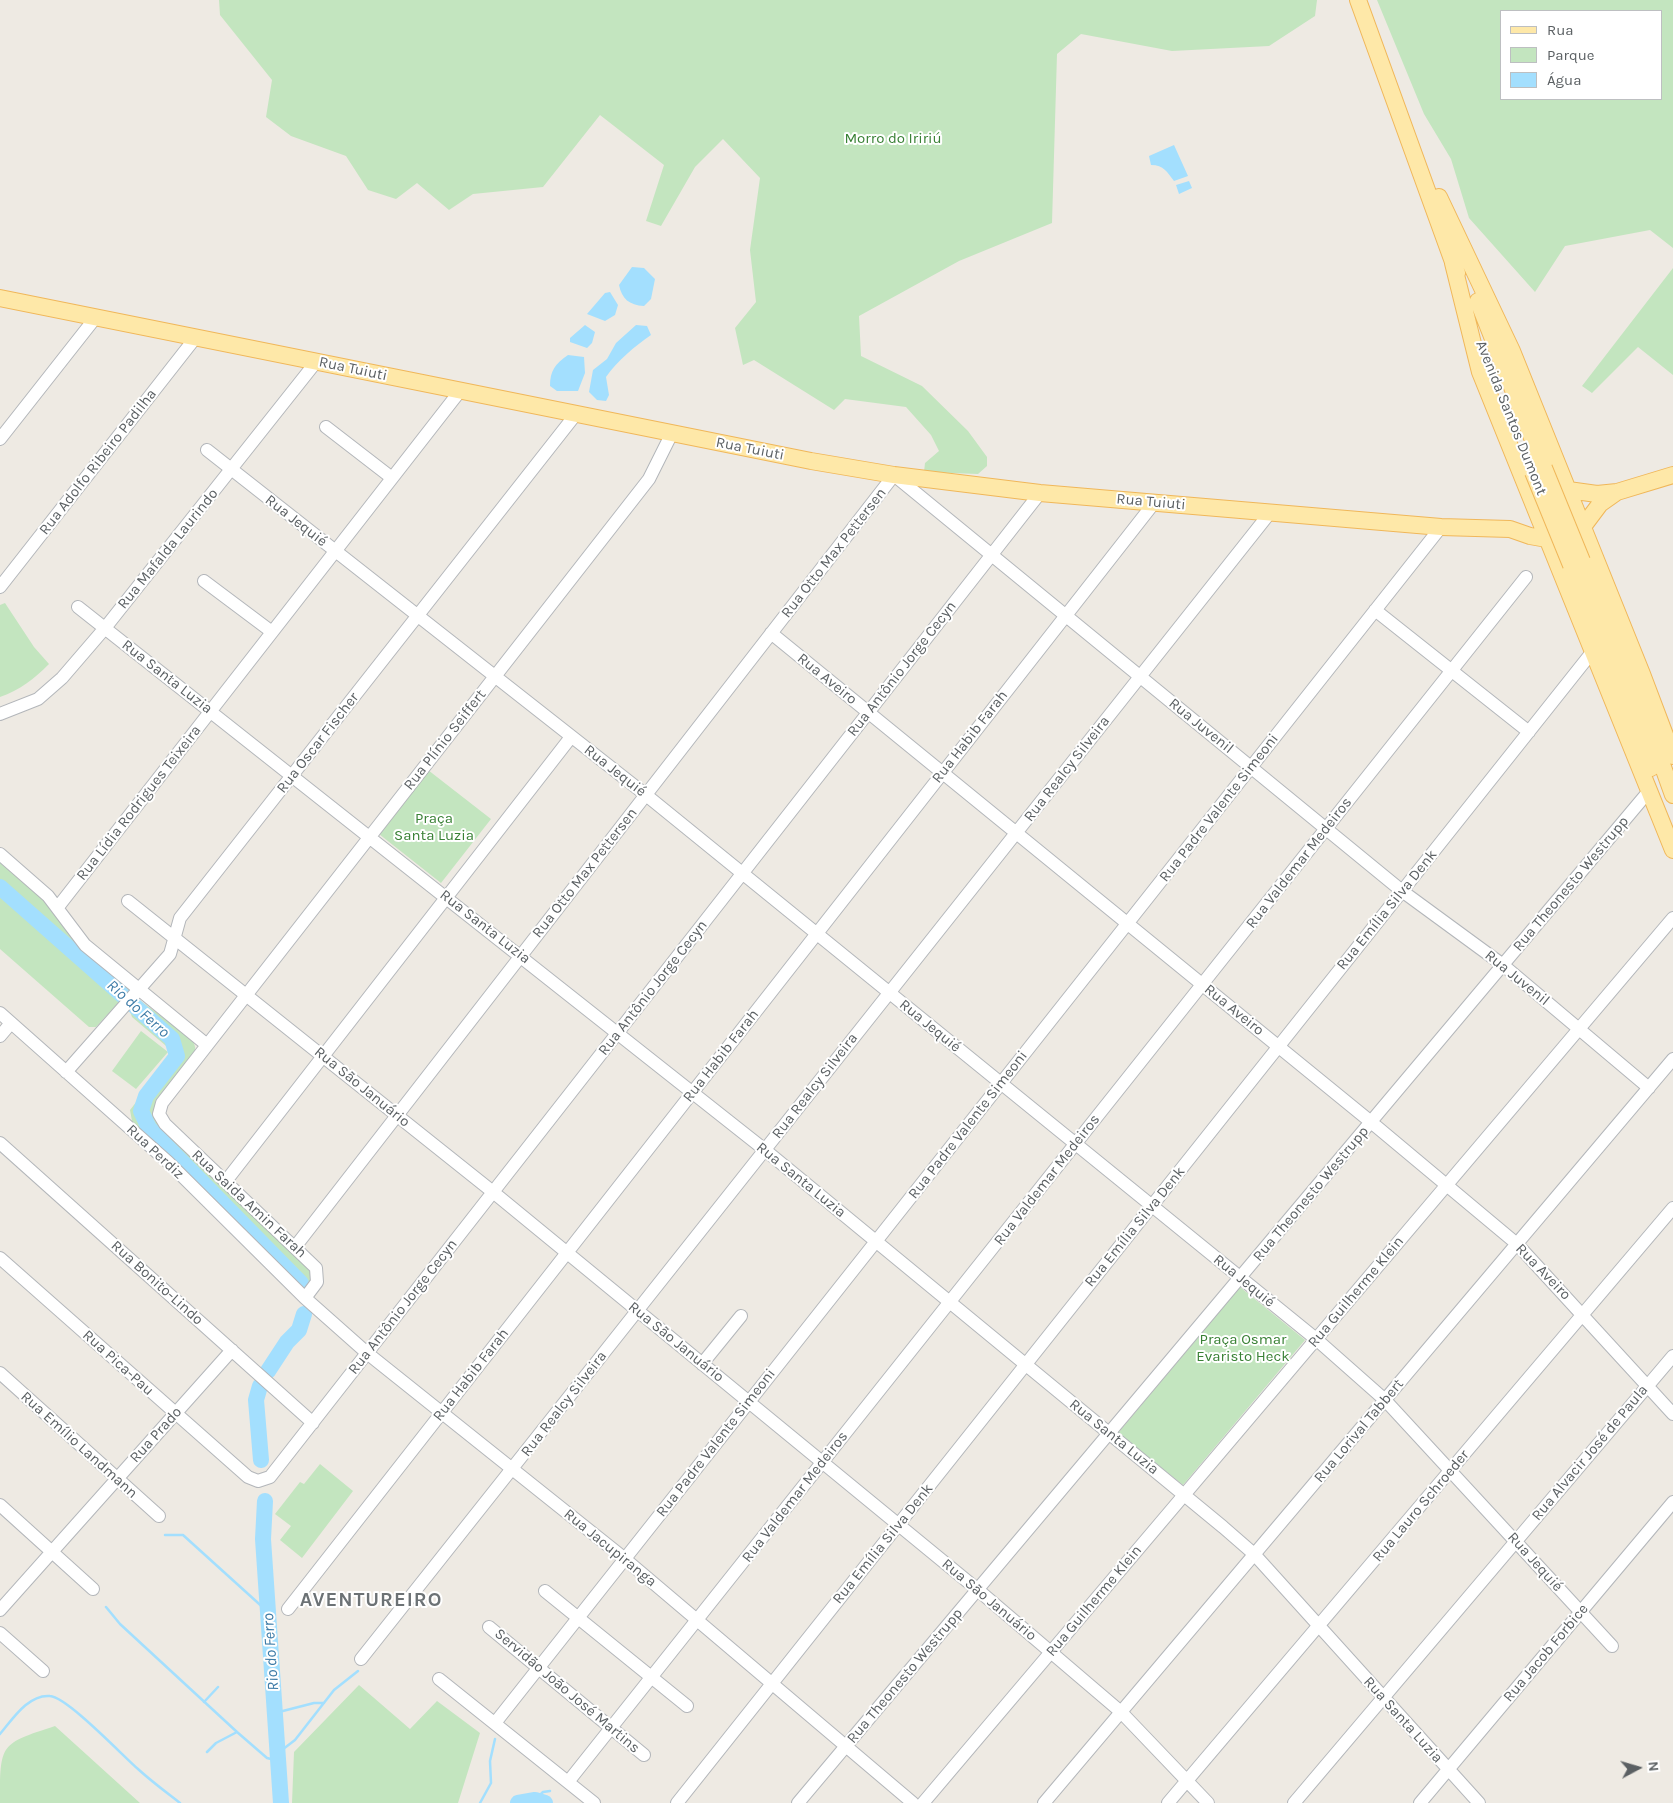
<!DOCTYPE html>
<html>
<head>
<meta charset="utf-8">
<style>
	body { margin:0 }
	#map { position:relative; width:1673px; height:1803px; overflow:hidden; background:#eeeae3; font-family:Karla,sans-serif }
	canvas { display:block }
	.legend { position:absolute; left:1500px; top:10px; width:162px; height:90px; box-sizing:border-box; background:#fff; border:1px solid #bdbfc1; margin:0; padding:6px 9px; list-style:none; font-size:15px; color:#5b6063 }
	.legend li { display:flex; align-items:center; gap:10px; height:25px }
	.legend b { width:25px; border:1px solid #bdbfc1 }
	.north { position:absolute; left:1613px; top:1743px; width:50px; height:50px; -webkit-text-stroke:4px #fff; paint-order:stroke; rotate:84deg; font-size:14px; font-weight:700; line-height:20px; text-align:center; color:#5b6063 }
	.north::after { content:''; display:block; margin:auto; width:18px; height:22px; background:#5b6063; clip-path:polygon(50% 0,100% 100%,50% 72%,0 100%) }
</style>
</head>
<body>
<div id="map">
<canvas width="1673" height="1803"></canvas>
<ul class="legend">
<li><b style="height:6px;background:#fee8a8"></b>Rua</li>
<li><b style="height:14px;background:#c3e5bf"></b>Parque</li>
<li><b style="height:14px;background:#a3dffe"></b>Água</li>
</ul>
<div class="north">N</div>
</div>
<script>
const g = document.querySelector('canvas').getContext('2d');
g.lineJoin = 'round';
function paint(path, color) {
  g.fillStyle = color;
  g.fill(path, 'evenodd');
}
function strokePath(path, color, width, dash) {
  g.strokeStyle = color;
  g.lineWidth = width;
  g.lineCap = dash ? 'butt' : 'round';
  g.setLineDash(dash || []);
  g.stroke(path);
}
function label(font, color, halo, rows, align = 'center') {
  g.font = font + ' Karla,sans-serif';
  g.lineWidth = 4;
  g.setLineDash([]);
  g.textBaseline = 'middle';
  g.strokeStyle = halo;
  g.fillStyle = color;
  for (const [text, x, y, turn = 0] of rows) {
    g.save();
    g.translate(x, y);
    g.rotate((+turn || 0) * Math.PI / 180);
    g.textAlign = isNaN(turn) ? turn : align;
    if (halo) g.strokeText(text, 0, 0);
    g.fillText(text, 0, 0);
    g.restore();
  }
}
paint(new Path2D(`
	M 219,0 L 1317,0 L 1315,16 L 1269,46 L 1172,51 L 1081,34 L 1057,54 L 1052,223 L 959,261 L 859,316 L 861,356 L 922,386 L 968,431 L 987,457 L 987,466 L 978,474 L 924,472 L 925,463 L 939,451 L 931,435 L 906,407 L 845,399 L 834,410 L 754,360 L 743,365 L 735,328 L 756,302 L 750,250 L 760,178 L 723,139 L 695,167 L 661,226 L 646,221 L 664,165 L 600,115 L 543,187 L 473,194 L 449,210 L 417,183 L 396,199 L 368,190 L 346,156 L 291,136 L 266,117 L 272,80 L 220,15 Z
	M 1377,0 L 1673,0 L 1673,248 L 1650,230 L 1565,246 L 1535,292 L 1469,218 L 1451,159 L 1424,114 ZM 1502,11 L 1662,11 L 1662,99 L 1502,99 Z
	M 1673,268 L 1673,375 L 1638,347 L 1592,393 L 1582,386 Z
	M 5,603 L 34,647 L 49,664 C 34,679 20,690 0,697 L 0,605 Z
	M 428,770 L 491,819 L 441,883 L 379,834 Z
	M 0,859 L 46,899 L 130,985 L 129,991 L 96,1027 L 89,1027 L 0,949 Z
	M 138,999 L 190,1037 C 196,1045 197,1050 192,1058 L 156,1100 L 154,1115 L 310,1263 L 315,1278 L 308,1287 L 304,1287 L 132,1121 L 130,1110 L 173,1055 L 172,1051 L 132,1017 L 129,1009 Z
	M 141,1031 L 168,1052 L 136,1089 L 112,1071 Z
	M 1240,1287 L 1305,1340 L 1183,1485 L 1118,1433 Z
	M 320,1464 L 353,1491 L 302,1558 L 280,1540 L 291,1526 L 275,1514 L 300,1482 L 304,1484 Z
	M 359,1685 L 410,1729 L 437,1701 L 480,1733 L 458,1803 L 292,1803 L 294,1752 Z
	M 55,1726 L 140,1803 L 0,1803 C 0,1743 0,1744 55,1726 Z`), '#c3e5bf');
paint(new Path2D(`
	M 1174,145 L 1188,176 L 1174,181 C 1167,172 1164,165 1151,165 L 1149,156 Z
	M 1189,181 L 1192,188 L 1179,194 L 1176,185 Z
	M 632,267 L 644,268 L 655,279 L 651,299 L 644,306 C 629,305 622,299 619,285 Z
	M 610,292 L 618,305 L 615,315 L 605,321 L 587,314 L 605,293 Z
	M 585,325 L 595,332 L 592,343 L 587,348 L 570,342 L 570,338 Z
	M 636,325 L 647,326 L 651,335 C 634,347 618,360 606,377 L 609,395 L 606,401 L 597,400 L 589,392 L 593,370 L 607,359 L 616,343 Z
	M 568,355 L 584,357 L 585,373 L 578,391 L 557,391 L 550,386 C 550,371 555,364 568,355 Z`), '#a3dffe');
strokePath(new Path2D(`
	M 165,1535 L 183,1535 L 268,1612
	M 106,1607 L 120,1624 L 237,1732 L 267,1758 L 279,1761
	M 204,1702 L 218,1687
	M 275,1713 L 314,1703 L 324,1703
	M 0,1734 C 12,1720 28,1694 50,1696 C 67,1697 122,1755 138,1769 C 151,1781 166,1792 180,1803
	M 207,1752 L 216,1743 L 237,1732
	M 278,1753 L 295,1740 L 334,1690 L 358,1671
	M 535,1800 L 543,1792 L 550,1791
	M 480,1803 L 491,1783 L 490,1761 L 495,1739`), '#a3dffe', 2.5);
strokePath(new Path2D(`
	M 0,887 L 172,1039 L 177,1056 L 146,1096 L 141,1111 L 149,1128 L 301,1283
	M 268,1371 L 287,1342 L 299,1330 L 304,1314
	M 260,1386 L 256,1400 L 261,1460
	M 265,1501 L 263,1539 L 281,1803
	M 518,1803 L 535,1800 L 545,1803`), '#a3dffe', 16);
const minor = new Path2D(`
	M 326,427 L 392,478
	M 0,439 L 96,317
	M 207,450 L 646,795 L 1316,1339 L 1385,1400 L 1612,1646
	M 204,581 L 272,632
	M 0,587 L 196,337
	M 78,607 L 765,1150 L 1223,1527 L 1254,1554 L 1479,1803
	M 1375,610 L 1529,732
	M 771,633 L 1371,1122 L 1517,1244 L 1673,1414
	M 0,714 L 38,699 L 62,678 L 105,628 L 316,362
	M 0,854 L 48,896 L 85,945 L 207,1045
	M 128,901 L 493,1192 L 978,1590 L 1121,1712 L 1208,1803
	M 58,907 L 460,391
	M 0,1013 L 168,1162 L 305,1298 L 367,1353 L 625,1559 L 913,1803
	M 0,1036 L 11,1023
	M 66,1072 L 170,954 L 180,918 L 576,414
	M 0,1143 L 313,1423
	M 226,1181 L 571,737
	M 295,1247 L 894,475 L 1402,891 L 1503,965 L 1649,1088
	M 0,1258 L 248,1477 L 258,1481 L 270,1477 L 1040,493
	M 305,1298 L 317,1282 L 316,1268 L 165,1124 L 159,1114 L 162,1103 L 649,479 L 672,433
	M 702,1364 L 741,1316
	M 0,1373 L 159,1516
	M 0,1505 L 93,1589
	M 545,1591 L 687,1706
	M 288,1609 L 1154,503
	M 0,1610 L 232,1350
	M 489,1627 L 644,1755
	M 0,1633 L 43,1671
	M 361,1659 L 1269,514
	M 439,1679 L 594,1803
	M 495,1723 L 1441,527
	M 568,1782 L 1526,577
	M 677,1803 L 1593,651
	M 798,1803 L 1649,791
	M 923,1803 L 1673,918
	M 1044,1803 L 1673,1059
	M 1168,1803 L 1673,1208
	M 1294,1803 L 1673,1356
	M 1420,1803 L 1673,1502`);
const major = new Path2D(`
	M 1358,0 L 1457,273
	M 1439,197 L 1512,351 L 1642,674 L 1673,756
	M 1453,263 L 1480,372 L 1673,850
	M 0,298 L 811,461 L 894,475 L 1040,493 L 1441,527 L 1510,529 L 1530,536 L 1558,541 L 1576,536 L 1600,504 L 1617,492
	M 1478,301 L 1544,468
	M 1561,489 L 1597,494 L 1617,492 L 1673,475
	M 1582,561 L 1649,728 L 1673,795
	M 1571,565 L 1651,768`);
strokePath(minor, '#b3b6ba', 14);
strokePath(major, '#f0b75a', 18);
strokePath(minor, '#fff', 12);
strokePath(major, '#fee8a8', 16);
const majorBridge = new Path2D(`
	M 1544,468 L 1582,561
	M 1533,472 L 1571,565`);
strokePath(majorBridge, '#f0b75a', 18, []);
strokePath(majorBridge, '#fee8a8', 16);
label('15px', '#398135', '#fff', [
	["Morro do Iririú",893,139],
	["Praça",434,819],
	["Santa Luzia",434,836],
	["Praça Osmar",1243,1340],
	["Evaristo Heck",1243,1357]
]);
label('15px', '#5b6063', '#fff', [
	["Rua Tuiuti",353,369,12],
	["Avenida Santos Dumont",1511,418,68],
	["Rua Tuiuti",750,449,11],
	["Rua Adolfo Ribeiro Padilha",98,462,-52],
	["Rua Tuiuti",1151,502,5],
	["Rua Jequié",296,521,38],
	["Rua Mafalda Laurindo",168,549,-51],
	["Rua Otto Max Pettersen",834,553,-52],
	["Rua Antônio Jorge Cecyn",902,669,-52],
	["Rua Santa Luzia",167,677,38],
	["Rua Aveiro",827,679,39],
	["Rua Juvenil",1201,726,39],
	["Rua Habib Farah",970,737,-52],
	["Rua Plínio Seiffert",445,740,-52],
	["Rua Oscar Fischer",318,743,-52],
	["Rua Realcy Silveira",1067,769,-52],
	["Rua Jequié",615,771,38],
	["Rua Lídia Rodrigues Teixeira",139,803,-52],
	["Rua Padre Valente Simeoni",1219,808,-52],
	["Rua Valdemar Medeiros",1299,863,-52],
	["Rua Otto Max Pettersen",585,873,-52],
	["Rua Theonesto Westrupp",1571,884,-50],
	["Rua Emília Silva Denk",1387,910,-51],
	["Rua Santa Luzia",485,927,38],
	["Rua Juvenil",1517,978,39],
	["Rua Antônio Jorge Cecyn",653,988,-52],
	["Rua Aveiro",1234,1010,39],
	["Rua Jequié",930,1026,39],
	["Rua Habib Farah",721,1056,-52],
	["Rua Realcy Silveira",815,1086,-52],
	["Rua São Januário",362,1087,39],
	["Rua Padre Valente Simeoni",968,1125,-52],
	["Rua Perdiz",155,1152,43],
	["Rua Santa Luzia",801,1180,39],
	["Rua Valdemar Medeiros",1047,1180,-52],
	["Rua Theonesto Westrupp",1311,1194,-50],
	["Rua Saida Amin Farah",249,1204,43],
	["Rua Emília Silva Denk",1135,1227,-51],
	["Rua Aveiro",1543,1272,46],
	["Rua Jequié",1244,1281,39],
	["Rua Bonito-Lindo",157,1283,42],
	["Rua Guilherme Klein",1356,1292,-50],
	["Rua Antônio Jorge Cecyn",403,1307,-52],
	["Rua São Januário",676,1342,39],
	["Rua Pica-Pau",118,1363,42],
	["Rua Habib Farah",471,1375,-52],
	["Rua Realcy Silveira",564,1404,-52],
	["Rua Lorival Tabbert",1359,1431,-50],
	["Rua Prado",156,1435,-48],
	["Rua Santa Luzia",1114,1437,39],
	["Rua Padre Valente Simeoni",716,1443,-52],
	["Rua Emílio Landmann",79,1445,42],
	["Rua Alvacir José de Paula",1590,1453,-50],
	["Rua Valdemar Medeiros",795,1497,-52],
	["Rua Lauro Schroeder",1421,1506,-50],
	["Rua Emília Silva Denk",883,1544,-51],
	["Rua Jacupiranga",610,1548,39],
	["Rua Jequié",1535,1562,48],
	["Rua São Januário",989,1600,40],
	["Rua Guilherme Klein",1094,1601,-50],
	["Rua Jacob Forbice",1546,1653,-50],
	["Rua Theonesto Westrupp",905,1676,-50],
	["Servidão João José Martins",567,1691,40],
	["Rua Santa Luzia",1403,1720,48]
]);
label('italic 16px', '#3d7ba7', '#fff', [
	["Rio do Ferro",138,1009,42],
	["Rio do Ferro",271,1652,-94]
]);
g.letterSpacing = '1px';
label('bold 20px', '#6c7275', '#fff', [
	["AVENTUREIRO",371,1600]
]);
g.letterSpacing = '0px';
</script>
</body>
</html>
